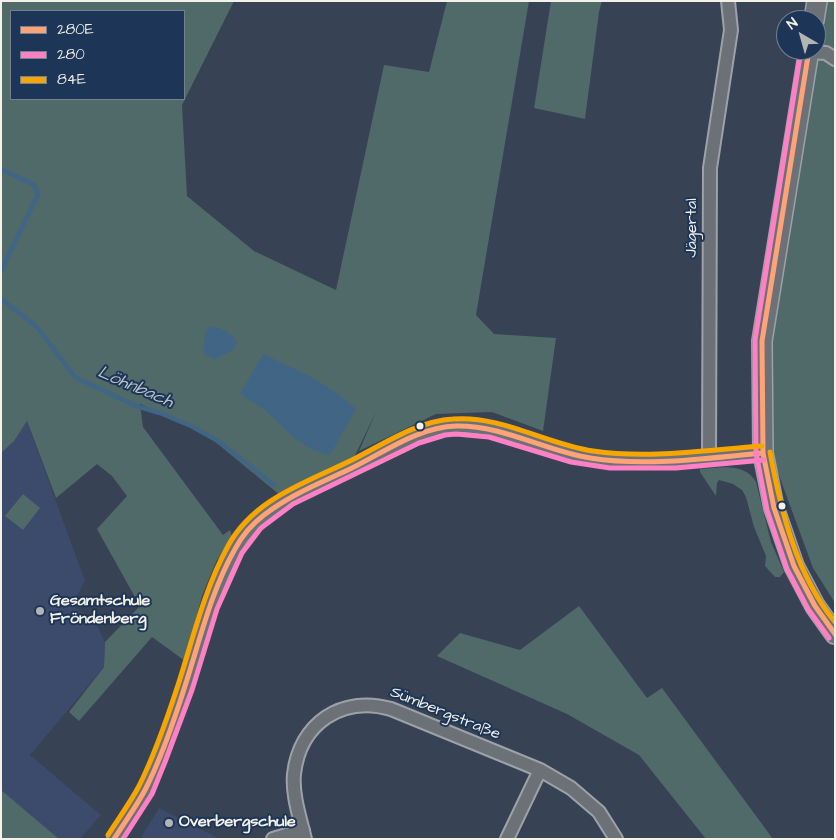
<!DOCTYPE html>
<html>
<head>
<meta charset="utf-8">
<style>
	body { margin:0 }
	#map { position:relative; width:836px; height:840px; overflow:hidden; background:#384255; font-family:"Architects Daughter",sans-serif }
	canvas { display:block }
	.frame { position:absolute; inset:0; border:2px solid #f4f1e8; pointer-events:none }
	.legend { position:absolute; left:10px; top:10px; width:175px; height:90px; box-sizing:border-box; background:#1d3557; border:1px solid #738091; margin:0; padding:6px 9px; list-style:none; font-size:15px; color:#f4f1e8 }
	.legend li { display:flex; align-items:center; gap:10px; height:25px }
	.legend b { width:25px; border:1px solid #738091 }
	.north { position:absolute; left:776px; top:10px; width:50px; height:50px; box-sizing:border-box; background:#1d3557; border:1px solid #738091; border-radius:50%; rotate:322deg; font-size:14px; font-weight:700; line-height:20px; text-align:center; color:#f4f1e8 }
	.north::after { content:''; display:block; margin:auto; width:18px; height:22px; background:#b2b4b5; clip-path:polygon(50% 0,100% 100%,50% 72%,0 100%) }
</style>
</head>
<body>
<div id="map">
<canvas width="836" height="840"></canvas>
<div class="frame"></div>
<ul class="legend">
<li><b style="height:6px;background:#fea277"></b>280E</li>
<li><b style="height:6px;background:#ff80c5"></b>280</li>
<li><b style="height:6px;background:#f7a600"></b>84E</li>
</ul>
<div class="north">N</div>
</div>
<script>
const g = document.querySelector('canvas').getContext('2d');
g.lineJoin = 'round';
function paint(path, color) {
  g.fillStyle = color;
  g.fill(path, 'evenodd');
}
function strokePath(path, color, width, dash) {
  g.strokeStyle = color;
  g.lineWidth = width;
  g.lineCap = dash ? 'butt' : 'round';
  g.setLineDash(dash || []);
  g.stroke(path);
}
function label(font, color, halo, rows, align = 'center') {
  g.font = font + ' "Architects Daughter",sans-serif';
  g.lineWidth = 4;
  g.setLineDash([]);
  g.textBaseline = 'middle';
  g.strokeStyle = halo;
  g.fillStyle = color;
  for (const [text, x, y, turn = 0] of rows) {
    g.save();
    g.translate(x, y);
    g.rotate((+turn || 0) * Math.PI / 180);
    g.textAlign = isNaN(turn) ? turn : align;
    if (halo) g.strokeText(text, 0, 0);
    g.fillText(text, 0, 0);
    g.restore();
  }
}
paint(new Path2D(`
	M 1,391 L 22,408 L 85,581 L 72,605 L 96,623 L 105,642 L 104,667 L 30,755 L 101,815 L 80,839 L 1,839 Z
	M 159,808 L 220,839 L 140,839 Z`), '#3c4a6b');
paint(new Path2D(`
	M 1,1 L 234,1 L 182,105 L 187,196 L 254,251 L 336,290 L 384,65 L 429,72 L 447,1 L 529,1 L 476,315 L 494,334 L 556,338 L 543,431 L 492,412 L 436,414 L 359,451 L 376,412 L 348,470 L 286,500 L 202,431 L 140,404 L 143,427 L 223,535 L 230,530 L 232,536 L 216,562 L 202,596 L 185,661 L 152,637 L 79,721 L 69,712 L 104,667 L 105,642 L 140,606 L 97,529 L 127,496 L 112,476 L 97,464 L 56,498 L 27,421 L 14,441 L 1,453 ZM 11,11 L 184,11 L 184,99 L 11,99 Z
	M 551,1 L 602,1 L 599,12 L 585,119 L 534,108 Z
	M 827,1 L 835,1 L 835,603 L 813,568 L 770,451 L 772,342 Z
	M 726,467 C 739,468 749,470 756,482 L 771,542 L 784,572 L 780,577 L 775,577 L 765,566 L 766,556 L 754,527 L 746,497 L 742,490 L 733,484 L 719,480 L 717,483 L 716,496 L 700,472 L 700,469 Z
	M 23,494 L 40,508 L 23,530 L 5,516 Z
	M 579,606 L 647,698 L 662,688 L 773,839 L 706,839 L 639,755 L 567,714 L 437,656 L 460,633 L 520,650 Z
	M 1,790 L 59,839 L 1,839 Z`), '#506969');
paint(new Path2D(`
	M 210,327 C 221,327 233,333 237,343 L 231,351 L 215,359 L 205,355 L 203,351 L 206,330 Z
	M 263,354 C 296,370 329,383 356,409 L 330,455 L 311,449 L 292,436 L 265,410 L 240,394 Z`), '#416585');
strokePath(new Path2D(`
	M 1,169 L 34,185 L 38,194 L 1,271
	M 1,299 L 36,326 L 75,377 L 136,406 L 160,413 L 191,426 L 218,441 L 274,485`), '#416585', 4.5);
const street = new Path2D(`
	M 808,52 L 826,53 L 835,59
	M 709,457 L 710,168 L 731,30 L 728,1
	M 114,839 C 124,823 136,807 145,790 C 158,763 168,735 178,708 C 197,655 208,598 235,549 C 244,533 256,520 271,510 C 295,492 323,481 350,469 C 379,455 425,426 456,426 C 503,426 545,451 590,458 C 646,467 706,457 763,453
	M 273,839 L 303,830
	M 305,839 C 300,818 292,795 294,774 C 300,723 342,695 391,709 L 540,770 L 571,788 L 599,812 L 616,839
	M 507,839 L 540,770`);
const secondary = new Path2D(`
	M 814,20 L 817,1
	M 809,50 L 762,341 L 763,453 L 774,508 L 794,566 L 815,606 L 835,634`);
strokePath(street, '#9da1a8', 16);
strokePath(secondary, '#9da1a8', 22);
strokePath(street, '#6c7177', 12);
strokePath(secondary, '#6c7177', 19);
strokePath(new Path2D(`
	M 809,50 L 762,341 L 763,453 L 774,508 L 794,566 L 815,606 L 835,634
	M 114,839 C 124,823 136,807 145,790 C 162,757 174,721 185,686 C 200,640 211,591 235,549 C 242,536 252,524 264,515 C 290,495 320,483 350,469 C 383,453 418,427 456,426 C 503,425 545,451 590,458 C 647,467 706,458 763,453`), '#fea277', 5);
strokePath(new Path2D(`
	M 801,50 L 755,340 L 756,453 L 767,510 L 787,569 L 808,609 L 829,638
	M 123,839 L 152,794 L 165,762 L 192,690 L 217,609 L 242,553 L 261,528 L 293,504 L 419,443 L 445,435 L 456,434 L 489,437 L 571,462 L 610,468 L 676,468 L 764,460`), '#ff80c5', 5);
strokePath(new Path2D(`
	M 770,452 C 781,511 796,574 835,622
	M 108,835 C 118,819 130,803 139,786 C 155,754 167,719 178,685 C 193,639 204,590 228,546 C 254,498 308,482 354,459 C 385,443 418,421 453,419 C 501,415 546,444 593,451 C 649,459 706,450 762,446`), '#f7a600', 5);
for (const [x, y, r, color] of [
	[420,426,4.5,"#f4f1e8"],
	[782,506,4.5,"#f4f1e8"],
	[40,611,5,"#b2b4b5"],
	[169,823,5,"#b2b4b5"]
]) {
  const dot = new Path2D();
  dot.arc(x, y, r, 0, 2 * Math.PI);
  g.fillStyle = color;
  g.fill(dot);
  strokePath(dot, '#1d3557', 2);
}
label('16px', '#f4f1e8', '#1d3557', [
	["Jägertal",693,228,-90],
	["Sümbergstraße",445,714,22]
]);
label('bold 16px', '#f4f1e8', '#1d3557', [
	["Gesamtschule",50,602],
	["Fröndenberg",50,620],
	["Overbergschule",179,823]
], 'left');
label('italic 18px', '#b6c1c7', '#1d3557', [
	["Löhnbach",135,388,23]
]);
</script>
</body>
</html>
